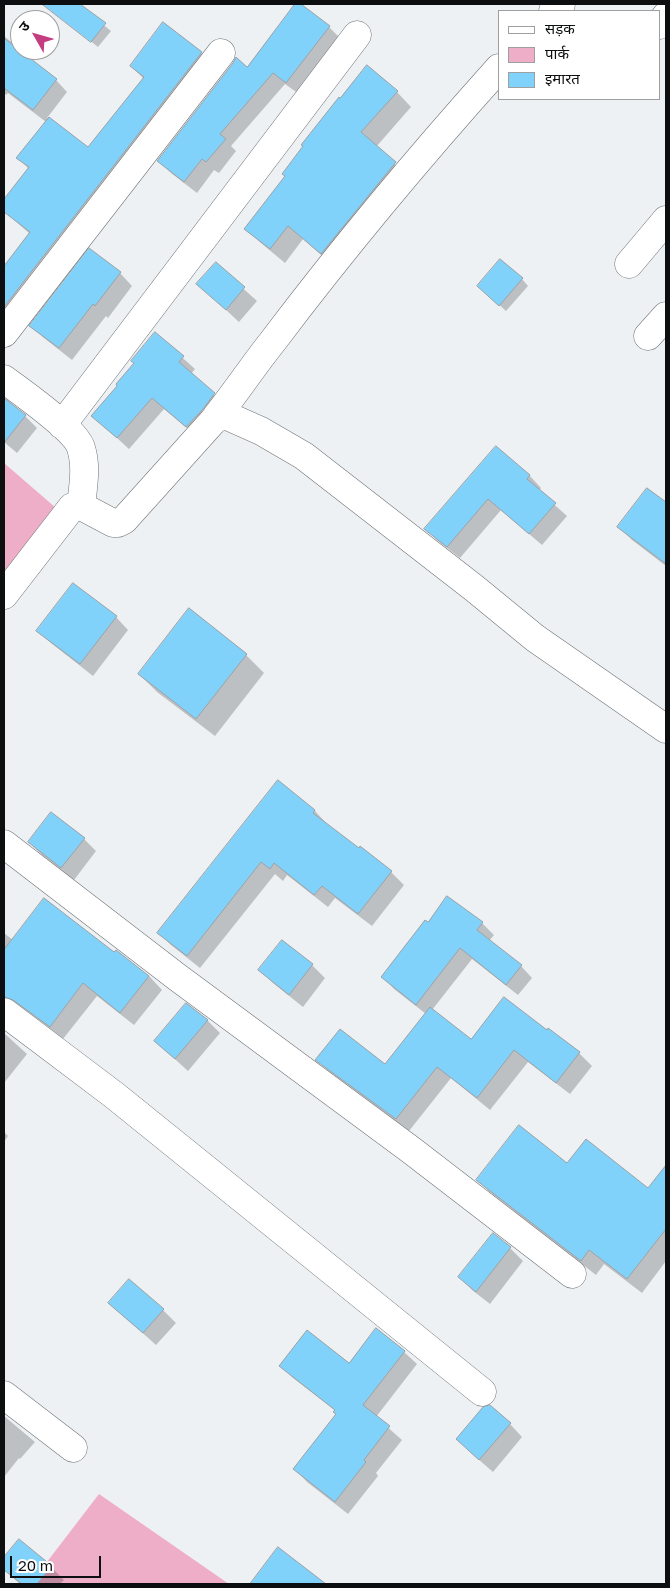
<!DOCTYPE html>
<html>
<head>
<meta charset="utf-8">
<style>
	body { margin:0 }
	#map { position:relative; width:670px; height:1588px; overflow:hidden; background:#edf1f4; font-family:"Golos Text","Noto Sans Devanagari",sans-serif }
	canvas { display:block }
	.frame { position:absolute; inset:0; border:5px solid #0d0e0f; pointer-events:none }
	.legend { position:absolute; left:498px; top:10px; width:162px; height:90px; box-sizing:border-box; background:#fff; border:1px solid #9e9f9f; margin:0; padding:6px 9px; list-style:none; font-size:15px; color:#0d0e0f }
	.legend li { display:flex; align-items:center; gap:10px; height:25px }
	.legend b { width:25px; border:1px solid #9e9f9f }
	.north { position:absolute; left:10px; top:10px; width:50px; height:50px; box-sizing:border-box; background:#fff; border:1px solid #9e9f9f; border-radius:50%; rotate:308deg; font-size:14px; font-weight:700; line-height:20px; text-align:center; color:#0d0e0f }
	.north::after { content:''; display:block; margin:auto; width:18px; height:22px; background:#c33d80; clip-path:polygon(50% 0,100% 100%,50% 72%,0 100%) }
	.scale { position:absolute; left:10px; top:1556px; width:91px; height:22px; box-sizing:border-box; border:2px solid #0d0e0f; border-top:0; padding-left:6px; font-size:15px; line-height:18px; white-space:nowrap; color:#0d0e0f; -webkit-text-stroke:4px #fff; paint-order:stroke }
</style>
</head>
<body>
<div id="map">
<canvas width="670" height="1588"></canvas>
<div class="frame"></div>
<ul class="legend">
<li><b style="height:6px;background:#fff"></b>सड़क</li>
<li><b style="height:14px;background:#efaec8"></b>पार्क</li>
<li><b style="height:14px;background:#81d2fa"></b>इमारत</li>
</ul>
<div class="north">उ</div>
<div class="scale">20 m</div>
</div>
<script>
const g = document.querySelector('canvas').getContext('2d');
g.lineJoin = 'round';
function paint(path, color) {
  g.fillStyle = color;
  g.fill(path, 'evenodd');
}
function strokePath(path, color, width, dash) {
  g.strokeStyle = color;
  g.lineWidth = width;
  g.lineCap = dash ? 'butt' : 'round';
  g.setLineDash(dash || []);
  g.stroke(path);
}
paint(new Path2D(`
	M 4,463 L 63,514 L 4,587 Z
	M 99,1494 L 229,1584 L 30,1584 Z`), '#efaec8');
paint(new Path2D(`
	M 67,4 L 78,4 L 111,31 L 98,47 L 58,15 Z
	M 297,4 L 299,4 L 329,27 L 341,39 L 299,94 L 285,84 L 231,146 L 236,151 L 219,173 L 214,170 L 197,193 L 171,173 L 159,161 L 247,68 Z
	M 4,36 L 21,50 L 32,62 L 56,80 L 67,92 L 47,118 L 88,148 L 144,79 L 131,66 L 201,53 L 213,65 L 4,335 L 4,268 L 30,234 L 4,211 L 4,201 L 29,169 L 18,158 L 46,122 L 8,93 L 6,95 L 4,93 Z
	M 397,92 L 411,107 L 376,147 L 410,178 L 336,268 L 303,239 L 285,263 L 261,243 L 246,229 Z
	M 216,264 L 257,301 L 239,322 L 198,284 Z
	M 120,273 L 132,286 L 108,318 L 106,316 L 72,360 L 44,338 L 31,326 Z
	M 522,279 L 528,286 L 506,311 L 485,292 Z
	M 156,334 L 195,369 L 191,374 L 226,406 L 199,438 L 164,409 L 129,449 L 93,416 L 135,364 Z
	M 4,400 L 25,416 L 37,428 L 17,453 L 4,442 Z
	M 496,448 L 530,476 L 541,488 L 539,491 L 567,516 L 542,545 L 501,510 L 460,558 L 438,541 L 426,529 Z
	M 647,489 L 666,504 L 666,566 L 632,540 L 619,527 Z
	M 116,617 L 128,630 L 93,676 L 51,643 L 38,631 Z
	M 246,655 L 264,673 L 215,736 L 157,692 L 139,674 Z
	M 278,782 L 315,811 L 327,824 L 327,825 L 359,850 L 361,848 L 391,872 L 404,885 L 372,926 L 335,898 L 328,907 L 287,875 L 283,881 L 275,874 L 200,968 L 171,945 L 158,932 Z
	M 84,839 L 96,851 L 74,880 L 42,855 L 29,842 Z
	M 448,898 L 482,923 L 494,935 L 489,941 L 521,966 L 532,978 L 518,995 L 472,959 L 432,1010 L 471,1041 L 547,1032 L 549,1029 L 579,1053 L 592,1066 L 570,1094 L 528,1062 L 490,1110 L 451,1078 L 409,1131 L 330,1072 L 317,1060 L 385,1066 L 426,1014 L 394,989 L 383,977 L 428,924 Z
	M 4,933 L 13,940 L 114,953 L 116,951 L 149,976 L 162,990 L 134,1025 L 97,996 L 63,1039 L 28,1012 L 20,1009 L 4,1018 Z
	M 282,942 L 312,965 L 325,978 L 303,1007 L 273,983 L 260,970 Z
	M 186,1005 L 208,1021 L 220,1033 L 188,1071 L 155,1041 Z
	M 4,1033 L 27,1054 L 4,1083 Z
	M 4,1132 L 8,1136 L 4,1142 Z
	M 567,1165 L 649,1190 L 663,1172 L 666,1175 L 666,1261 L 642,1293 L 604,1264 L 596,1275 L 492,1194 L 477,1180 Z
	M 493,1235 L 510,1248 L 523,1261 L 490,1304 L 472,1290 L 460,1277 Z
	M 109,1303 L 163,1310 L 176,1323 L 156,1345 Z
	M 404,1352 L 417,1364 L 376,1417 L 402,1440 L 376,1473 L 378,1476 L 348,1514 L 307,1482 L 295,1469 L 337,1414 L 336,1411 L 293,1378 L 280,1365 L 349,1364 Z
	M 4,1416 L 35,1442 L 20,1459 L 19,1458 L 4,1477 Z
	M 510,1424 L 522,1437 L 493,1472 L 470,1452 Z
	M 19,1541 L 51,1567 L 64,1580 L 60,1584 L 20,1584 L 4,1570 L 4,1559 Z
	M 279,1549 L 324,1584 L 259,1584 L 255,1580 Z`), '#0003');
const building = new Path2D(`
	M 42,4 L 80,4 L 106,23 L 91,42 Z
	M 295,4 L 301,4 L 330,26 L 286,83 L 273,73 L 220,134 L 226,139 L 206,162 L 202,159 L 184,182 L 157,161 L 233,63 L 236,57 L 247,67 Z
	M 163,22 L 202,52 L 4,307 L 4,266 L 30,232 L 4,212 L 4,199 L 29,167 L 16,158 L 49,117 L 88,147 L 144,77 L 130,66 Z
	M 4,38 L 57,79 L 33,110 L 4,88 Z
	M 367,65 L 398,91 L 361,132 L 396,162 L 321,254 L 288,226 L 270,249 L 244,229 L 285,176 L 282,174 L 303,146 L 301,145 L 339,97 L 340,98 Z
	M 89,248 L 121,272 L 95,306 L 93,304 L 59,348 L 29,326 Z
	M 500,259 L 523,278 L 499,306 L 477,286 Z
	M 216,262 L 245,287 L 226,310 L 196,284 Z
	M 155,332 L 184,356 L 179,362 L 215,393 L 203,409 L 186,427 L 152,398 L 117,438 L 91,416 L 117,386 L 116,384 L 134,363 L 131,361 Z
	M 4,398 L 26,415 L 4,443 Z
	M 496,446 L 530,475 L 527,479 L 556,503 L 529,534 L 488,499 L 447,547 L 424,529 Z
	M 647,488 L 666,502 L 666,564 L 617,527 Z
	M 73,583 L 117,616 L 80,664 L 36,631 Z
	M 189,608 L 247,654 L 196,719 L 138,674 Z
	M 278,780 L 315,810 L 313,813 L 359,848 L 360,846 L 392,871 L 358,914 L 322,886 L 314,895 L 274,863 L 270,869 L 261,862 L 187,956 L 157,933 Z
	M 51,812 L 85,838 L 61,868 L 28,842 Z
	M 447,896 L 483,922 L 477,930 L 522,965 L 506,985 L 460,948 L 416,1005 L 381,977 L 425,920 L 428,922 Z
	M 44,898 L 114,952 L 116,950 L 149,976 L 120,1013 L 83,983 L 50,1027 L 13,1000 L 4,997 L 4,950 Z
	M 282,940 L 313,964 L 289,995 L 258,970 Z
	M 504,997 L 547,1030 L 548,1028 L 580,1052 L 556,1083 L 514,1050 L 477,1098 L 437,1067 L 396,1119 L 315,1060 L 340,1029 L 385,1064 L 430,1007 L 471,1039 Z
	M 186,1003 L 208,1020 L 175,1059 L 154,1041 Z
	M 519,1125 L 567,1163 L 586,1139 L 648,1188 L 666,1165 L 666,1229 L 627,1279 L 589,1250 L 581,1261 L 476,1180 Z
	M 493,1233 L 511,1247 L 476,1292 L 458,1277 Z
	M 129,1279 L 164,1309 L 143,1333 L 108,1303 Z
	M 376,1328 L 405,1351 L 363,1405 L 390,1426 L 364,1460 L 366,1462 L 335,1502 L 293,1469 L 336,1414 L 333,1412 L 335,1410 L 279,1366 L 307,1330 L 349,1363 Z
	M 490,1405 L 511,1423 L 479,1460 L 456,1439 L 483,1407 Z
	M 19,1539 L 52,1566 L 37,1584 L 22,1584 L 4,1570 L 4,1557 Z
	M 278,1547 L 326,1584 L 250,1584 Z`);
paint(building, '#81d2fa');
strokePath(building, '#9ca0a3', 1);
const street = new Path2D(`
	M 553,11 L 561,4
	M 659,25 L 666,16
	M 629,264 L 666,220
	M 4,333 L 221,53
	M 648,336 L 666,316
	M 4,379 C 21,392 76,430 81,448 C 87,467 83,487 81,506
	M 216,417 C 236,392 253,366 273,341 C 344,247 420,156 499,68
	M 62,425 L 357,35
	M 4,595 L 72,507 L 76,506 L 81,506 L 113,523 L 118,523 L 124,520 L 213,421 L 221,415 L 225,415 L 261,431 L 304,456 L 474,588 L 535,638 L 666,729
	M 4,844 L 177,977 L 411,1150 L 572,1274
	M 4,1012 L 114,1095 L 482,1392
	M 4,1395 L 73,1448`);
strokePath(street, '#6f7375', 29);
strokePath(street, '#fff', 28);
</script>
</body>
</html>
